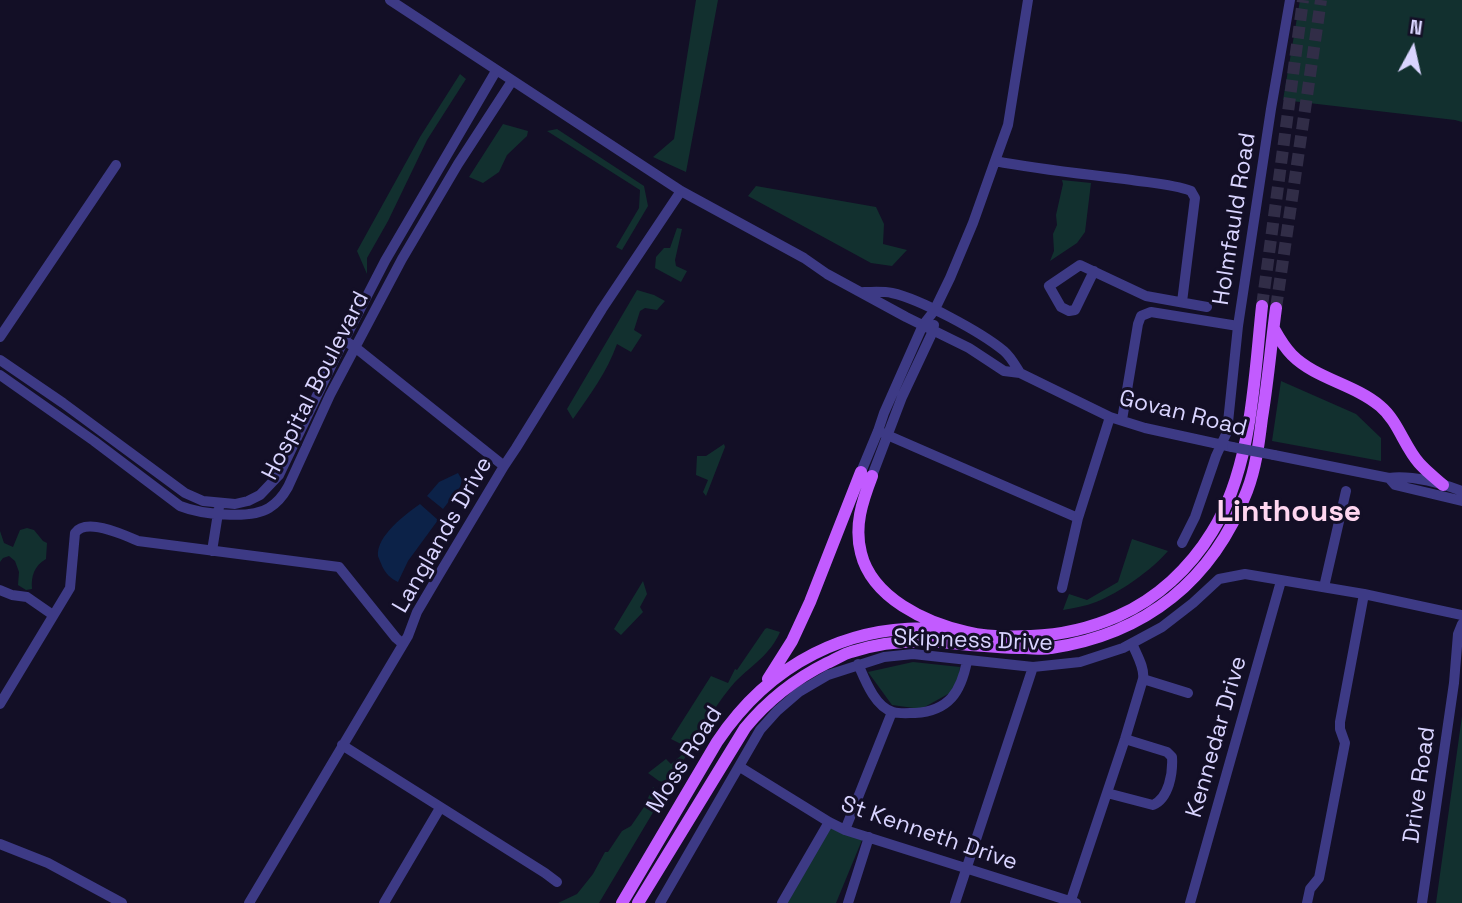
<!DOCTYPE html>
<html>
<head>
<meta charset="utf-8">
<style>
	body { margin:0 }
	#map { position:relative; width:1462px; height:903px; overflow:hidden; background:#130f26; font-family:"Space Grotesk",sans-serif }
	canvas { display:block }
	.north { position:absolute; left:1378px; top:14px; width:70px; height:70px; -webkit-text-stroke:5px #130f26; paint-order:stroke; rotate:8deg; font-size:19px; font-weight:700; line-height:28px; text-align:center; color:#d9d4ff }
	.north::after { content:''; display:block; margin:auto; width:24px; height:32px; background:#d9d4ff; clip-path:polygon(50% 0,100% 100%,50% 72%,0 100%) }
</style>
</head>
<body>
<div id="map">
<canvas width="1462" height="903"></canvas>
<div class="north">N</div>
</div>
<script>
const g = document.querySelector('canvas').getContext('2d');
g.lineJoin = 'round';
function paint(path, color) {
  g.fillStyle = color;
  g.fill(path, 'evenodd');
}
function strokePath(path, color, width, dash) {
  g.strokeStyle = color;
  g.lineWidth = width;
  g.lineCap = dash ? 'butt' : 'round';
  g.setLineDash(dash || []);
  g.stroke(path);
}
function label(font, color, halo, rows, align = 'center') {
  g.font = font + ' "Space Grotesk",sans-serif';
  g.lineWidth = 6;
  g.setLineDash([]);
  g.textBaseline = 'middle';
  g.strokeStyle = halo;
  g.fillStyle = color;
  for (const [text, x, y, turn = 0] of rows) {
    g.save();
    g.translate(x, y);
    g.rotate((+turn || 0) * Math.PI / 180);
    g.textAlign = isNaN(turn) ? turn : align;
    if (halo) g.strokeText(text, 0, 0);
    g.fillText(text, 0, 0);
    g.restore();
  }
}
paint(new Path2D(`
	M 696,0 L 718,0 L 686,172 L 653,157 L 674,139 Z
	M 1300,0 L 1462,0 L 1462,122 L 1455,120 L 1283,100 Z
	M 460,74 L 466,79 L 427,140 L 388,221 L 367,258 L 367,274 L 357,251 L 420,137 Z
	M 503,124 L 528,131 L 527,136 L 507,155 L 499,172 L 483,183 L 469,177 Z
	M 557,129 L 644,186 L 648,206 L 622,250 L 616,247 L 639,208 L 640,190 L 547,131 Z
	M 1062,180 L 1091,183 L 1085,232 L 1077,243 L 1050,261 L 1054,251 L 1053,234 L 1057,225 L 1056,215 L 1063,184 Z
	M 756,186 L 876,207 L 884,224 L 883,244 L 907,250 L 892,266 L 871,263 L 748,196 Z
	M 677,228 L 682,229 L 675,260 L 676,266 L 687,271 L 681,282 L 655,268 L 656,257 L 664,248 L 670,248 Z
	M 637,290 L 654,295 L 665,301 L 657,310 L 645,308 L 640,311 L 634,330 L 642,335 L 631,352 L 617,344 C 607,372 590,395 573,419 L 567,409 Z
	M 1281,381 L 1356,414 L 1381,438 L 1381,461 L 1272,441 Z
	M 724,444 L 725,447 L 706,496 L 703,492 L 708,480 L 696,475 L 697,456 L 706,456 Z
	M 27,528 L 34,530 L 43,541 L 47,543 L 46,559 C 34,566 31,576 32,589 L 26,590 L 18,585 L 19,572 L 15,561 L 9,556 L 3,558 L 0,562 L 0,531 L 4,543 L 13,547 L 20,530 Z
	M 1132,539 L 1168,551 C 1152,570 1119,593 1096,602 C 1086,606 1074,608 1063,610 L 1069,594 L 1087,600 L 1118,582 Z
	M 643,581 L 647,594 L 640,607 L 643,612 L 621,635 L 614,629 Z
	M 767,628 L 780,632 C 770,655 752,665 735,682 C 719,700 706,722 694,743 L 687,741 L 681,744 L 671,739 L 711,676 L 728,683 L 735,669 L 737,670 L 765,629 Z
	M 913,662 L 960,667 L 957,689 L 921,709 L 892,705 L 868,672 Z
	M 1462,716 L 1462,903 L 1436,903 Z
	M 683,754 L 686,756 L 669,784 L 659,781 L 648,773 L 666,759 L 671,764 Z
	M 653,787 L 664,794 L 599,903 L 558,903 L 577,894 L 593,874 L 605,852 L 608,852 L 622,831 L 631,826 L 644,807 Z
	M 829,827 L 862,840 L 836,903 L 786,903 Z`), '#12302f');
paint(new Path2D(`
	M 458,473 L 462,480 L 460,487 L 443,509 L 427,496 L 439,482 Z
	M 420,504 L 438,520 L 408,561 L 398,582 C 390,578 386,574 382,566 C 382,565 378,557 378,556 C 376,536 406,514 420,504 Z`), '#0c2248');
strokePath(new Path2D(`
	M 1262,306 L 1303,0
	M 1276,308 L 1321,0`), '#312d47', 12, [12, 6]);
strokePath(new Path2D(`
	M 390,0 L 681,191 L 804,258 L 827,274 L 906,317 L 969,348 L 1004,371 L 1020,373 L 1110,417 L 1145,428 L 1232,447
	M 995,161 C 1041,170 1086,174 1132,180 C 1151,183 1173,184 1191,191 L 1195,198 L 1182,302
	M 1094,271 L 1075,310 L 1069,311 L 1061,307 L 1049,286 L 1080,265 L 1146,296 L 1207,307
	M 864,292 C 873,292 883,291 892,293 C 920,299 981,332 1004,351 C 1011,357 1015,365 1020,373
	M 0,337 L 116,165
	M 344,340 L 356,348 L 504,466
	M 0,360 L 63,403 L 185,493 L 203,501 L 235,504 L 248,501 L 260,495 L 279,475 L 334,360 L 385,261 L 496,71
	M 0,375 L 94,441 L 180,506 C 200,514 250,520 269,508 C 277,503 283,496 288,487 L 330,395 L 402,259 L 458,164 L 512,81
	M 1122,420 L 1138,324 L 1141,316 L 1151,312 L 1238,326
	M 878,431 L 1078,518
	M 1274,455 L 1389,478 C 1412,475 1440,483 1462,491
	M 861,472 L 878,431 L 884,413 L 923,325 L 934,311 L 950,278 L 973,223 L 995,161 L 1008,125 L 1028,0
	M 872,476 L 902,397 L 933,331 L 934,325
	M 1389,478 L 1395,485 L 1462,501
	M 1182,543 L 1195,517 L 1216,456 L 1227,432 L 1238,326 L 1271,109 L 1290,0
	M 212,551 L 219,507
	M 1324,587 L 1346,491
	M 1062,588 L 1078,518 L 1110,417
	M 0,590 L 12,595 L 27,597 L 53,615
	M 858,664 C 865,680 875,707 893,712 C 899,714 909,713 915,713 C 949,711 961,692 967,661
	M 1143,679 L 1188,693
	M 0,704 L 70,588 L 75,533 C 86,517 124,535 138,541 L 339,567 L 396,638 L 403,644
	M 342,745 L 545,873 L 557,882
	M 740,767 L 829,822 L 845,830 L 1076,903
	M 1107,793 L 1153,805 C 1169,798 1173,773 1172,757 L 1167,752 L 1125,739
	M 845,830 L 892,712
	M 0,844 L 48,863 L 122,903
	M 249,903 L 408,636 L 417,612 L 437,578 L 504,466 L 516,448 L 602,309 L 681,191
	M 384,903 L 440,808
	M 660,903 L 760,730 L 777,711 L 799,692 L 828,675 L 884,657 L 913,654 L 1033,667 L 1080,662 L 1123,648 L 1162,627 L 1193,603 L 1219,579 L 1245,574 L 1364,594 L 1462,615
	M 782,903 L 829,822
	M 848,903 L 869,837
	M 955,903 L 1033,667
	M 1070,903 L 1125,739 L 1143,679 C 1145,667 1136,654 1132,643
	M 1190,903 L 1281,581
	M 1307,903 L 1310,889 L 1319,878 L 1320,873 L 1345,743 L 1340,729 L 1340,722 L 1364,594
	M 1422,903 L 1454,683 L 1458,634 L 1462,624`), '#3d3a85', 10);
strokePath(new Path2D(`
	M 1274,329 C 1279,338 1284,347 1292,355 C 1316,379 1354,384 1380,406 C 1398,421 1404,446 1419,463 C 1426,471 1435,478 1443,485
	M 872,476 C 862,502 854,526 861,553 C 872,598 926,623 967,632 C 987,637 1010,637 1031,636 C 1060,635 1091,628 1118,616 C 1157,599 1190,568 1212,532 C 1252,468 1254,379 1262,306
	M 768,679 L 792,641 L 810,602 L 861,472
	M 622,903 L 717,742 C 769,664 849,622 943,629
	M 638,903 L 745,728 C 768,700 795,679 827,663 C 835,660 843,654 851,652 C 879,643 912,640 940,642 C 969,645 996,648 1025,648 C 1033,648 1043,650 1051,648 C 1146,634 1213,580 1247,491 C 1256,468 1259,442 1262,418 C 1268,382 1271,345 1276,308`), '#c25bff', 12);
strokePath(new Path2D(`
	M 1232,447 L 1274,455`), '#3d3a85', 10);
label('23px', '#d9d4ff', '#130f26', [
	["Holmfauld Road",1235,219,-81],
	["Hospital Boulevard",316,386,-63],
	["Govan Road",1183,414,14],
	["Langlands Drive",443,535,-60],
	["Skipness Drive",973,641,2],
	["Kennedar Drive",1217,737,-74],
	["Moss Road",685,760,-58],
	["Drive Road",1420,785,-82],
	["St Kenneth Drive",929,834,19]
]);
label('bold 30px', '#ffd6f0', '#130f26', [
	["Linthouse",1289,513]
]);
</script>
</body>
</html>
